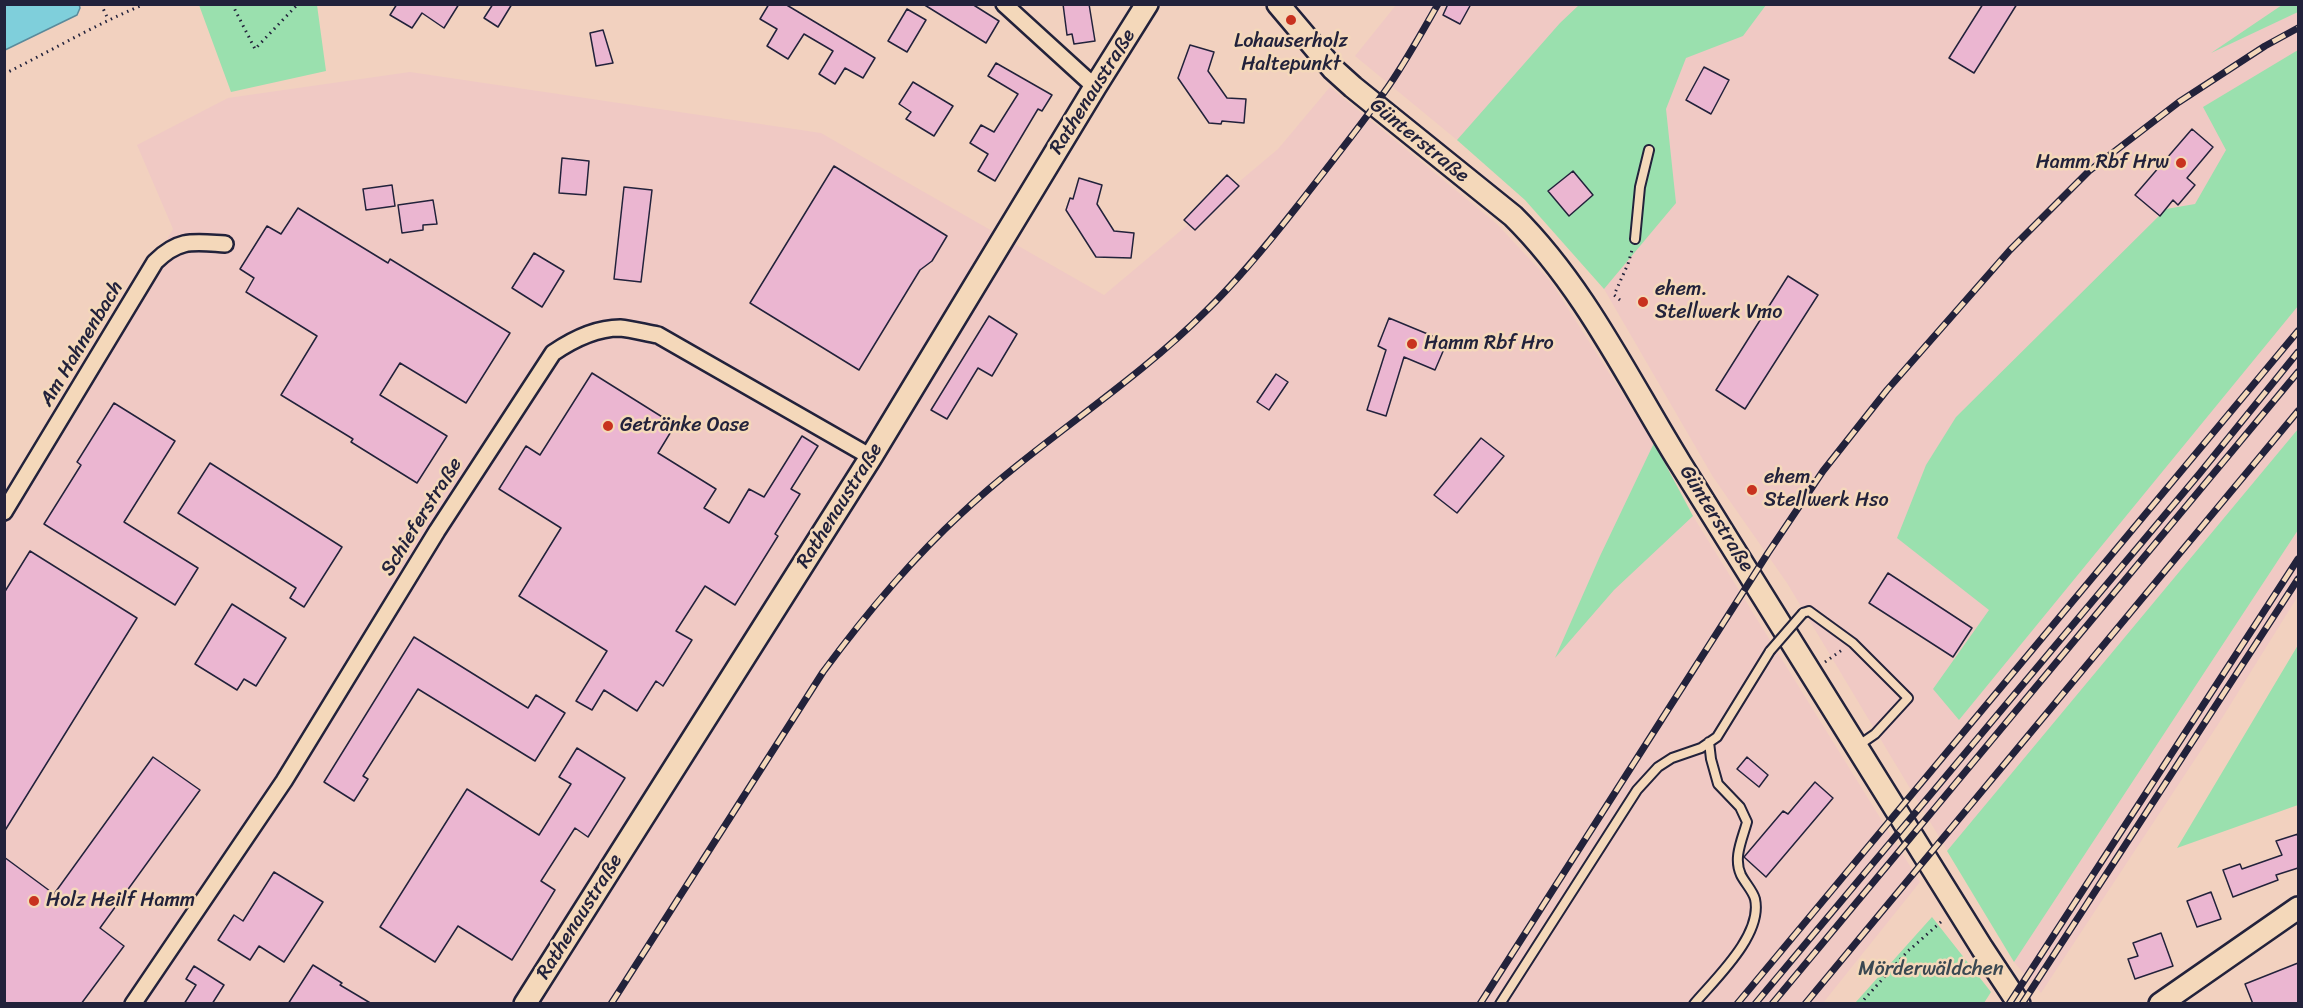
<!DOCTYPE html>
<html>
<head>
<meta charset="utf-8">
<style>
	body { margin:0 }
	#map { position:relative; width:2303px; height:1008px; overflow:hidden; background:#f2d1bf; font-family:Sriracha,sans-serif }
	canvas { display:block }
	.frame { position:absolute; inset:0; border:6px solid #22223b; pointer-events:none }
</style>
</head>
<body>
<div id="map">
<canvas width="2303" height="1008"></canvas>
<div class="frame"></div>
</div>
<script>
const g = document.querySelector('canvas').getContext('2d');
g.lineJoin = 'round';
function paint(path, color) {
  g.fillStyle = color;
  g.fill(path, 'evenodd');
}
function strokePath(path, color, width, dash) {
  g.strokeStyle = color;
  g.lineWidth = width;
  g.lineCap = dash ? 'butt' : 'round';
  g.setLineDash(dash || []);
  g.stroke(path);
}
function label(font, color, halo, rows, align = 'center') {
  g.font = font + ' Sriracha,sans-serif';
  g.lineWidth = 5;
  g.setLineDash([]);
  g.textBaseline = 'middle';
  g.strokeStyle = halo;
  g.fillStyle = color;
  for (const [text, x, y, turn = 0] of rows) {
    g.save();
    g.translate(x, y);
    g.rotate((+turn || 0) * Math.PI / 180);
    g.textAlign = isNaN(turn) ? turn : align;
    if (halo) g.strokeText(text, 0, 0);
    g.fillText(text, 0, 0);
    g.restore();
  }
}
paint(new Path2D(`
	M 1396,5 L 2298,5 L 2298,596 L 2219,723 L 2041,993 L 2014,962 L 1787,583 L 1713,477 L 1604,289 L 1525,200 L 1457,140 L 1355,56 Z
	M 410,72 L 821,133 L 1104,295 L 1278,149 L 1330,87 L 1497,224 L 1551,282 L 1654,443 L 1693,516 L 1920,882 L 1823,1003 L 5,1004 L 5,526 L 173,229 L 137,145 L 228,98 Z`), '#f0c9c4');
paint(new Path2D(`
	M 199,5 L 317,5 L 326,71 L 231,92 Z
	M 1579,5 L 1766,5 L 1743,36 L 1686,58 L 1666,109 L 1676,203 L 1604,289 L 1525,200 L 1457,140 L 1560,23 Z
	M 2282,5 L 2298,5 L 2298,12 L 2211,53 Z
	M 2298,50 L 2298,306 L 1959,720 L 1933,689 L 1989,610 L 1897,538 L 1926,465 L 1956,417 L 2166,209 L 2195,204 L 2226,150 L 2203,107 Z
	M 2298,429 L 2298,530 L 2014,962 L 1947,851 Z
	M 1654,443 L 1693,516 L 1614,590 L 1555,658 L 1600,556 Z
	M 2298,645 L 2298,805 L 2177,848 Z
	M 1932,917 L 1991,992 L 1984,1003 L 1855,1003 Z`), '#9ae0ae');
const water = new Path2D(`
	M 5,4 L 79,4 L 80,8 L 77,15 L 5,50 Z`);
paint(water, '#7fcfdb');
strokePath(water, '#5a8a9b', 1.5);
const building = new Path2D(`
	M 397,4 L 459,4 L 444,28 L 422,13 L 412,28 L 390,15 Z
	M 493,4 L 512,4 L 498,27 L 484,18 Z
	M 769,4 L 785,4 L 875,58 L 863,78 L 845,68 L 835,84 L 819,74 L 833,51 L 804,34 L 788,59 L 767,46 L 777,29 L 760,19 Z
	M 923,4 L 972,4 L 999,21 L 986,43 Z
	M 1063,4 L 1089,4 L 1095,41 L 1074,44 L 1072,34 L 1067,35 Z
	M 1448,4 L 1471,4 L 1460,24 L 1443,15 Z
	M 1983,4 L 2017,4 L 1974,73 L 1949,58 Z
	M 907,9 L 926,20 L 907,52 L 888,41 Z
	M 603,30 L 613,63 L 596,66 L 590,33 Z
	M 1190,45 L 1214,52 L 1208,71 L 1227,98 L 1246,99 L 1244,123 L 1222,121 L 1221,124 L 1209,123 L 1178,78 Z
	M 996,63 L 1052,95 L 1042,111 L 1038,109 L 995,181 L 978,171 L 988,154 L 970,143 L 981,125 L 994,132 L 1018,94 L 988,76 Z
	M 1704,67 L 1729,80 L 1711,114 L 1686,100 Z
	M 913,82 L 953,106 L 934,136 L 906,119 L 911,112 L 899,104 Z
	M 2192,129 L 2213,147 L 2187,178 L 2195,185 L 2178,205 L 2173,200 L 2160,216 L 2135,195 Z
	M 562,158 L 589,161 L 586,195 L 559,193 Z
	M 834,166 L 947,236 L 932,261 L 920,270 L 859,370 L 750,303 Z
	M 1573,171 L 1593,195 L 1569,216 L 1548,191 Z
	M 1227,175 L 1239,186 L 1195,230 L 1184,220 Z
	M 1079,178 L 1102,185 L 1097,204 L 1114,231 L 1134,233 L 1131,258 L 1096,257 L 1066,210 L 1070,198 L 1073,199 Z
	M 392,185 L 395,206 L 366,210 L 363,189 Z
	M 624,187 L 652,190 L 641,282 L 614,279 Z
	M 433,200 L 437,224 L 423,225 L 423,230 L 402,233 L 398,205 Z
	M 298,208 L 388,263 L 390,259 L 510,333 L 466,403 L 400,363 L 380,395 L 447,436 L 417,483 L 351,442 L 353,439 L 281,395 L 317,336 L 246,292 L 254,278 L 240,269 L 267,226 L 281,234 Z
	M 534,253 L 564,271 L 542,307 L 512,288 Z
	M 1788,276 L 1818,295 L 1745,409 L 1716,390 Z
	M 989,316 L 1017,334 L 992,376 L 978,368 L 947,419 L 931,410 Z
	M 1389,318 L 1447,342 L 1435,370 L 1404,357 L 1386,416 L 1367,410 L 1386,350 L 1378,346 Z
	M 592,373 L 675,425 L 658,453 L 716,489 L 704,508 L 729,523 L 749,489 L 764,497 L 802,436 L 818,446 L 791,489 L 800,494 L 775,534 L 778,536 L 735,605 L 705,586 L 676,631 L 692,640 L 663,686 L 656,681 L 637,711 L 604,690 L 592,710 L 576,701 L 607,651 L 519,596 L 561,528 L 499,489 L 526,446 L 540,455 Z
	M 1276,374 L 1288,382 L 1269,410 L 1257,402 Z
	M 114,403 L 175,441 L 124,522 L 198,568 L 175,605 L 44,524 L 81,465 L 77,462 Z
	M 1481,438 L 1504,456 L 1457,513 L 1434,495 Z
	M 210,463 L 342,547 L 304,607 L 290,598 L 296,588 L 178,513 Z
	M 30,551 L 137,618 L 4,832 L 4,593 Z
	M 1888,573 L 1972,628 L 1953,657 L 1869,603 Z
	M 232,604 L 286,638 L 256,686 L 244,679 L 237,690 L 195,664 Z
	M 414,637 L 528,708 L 536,695 L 565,713 L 535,761 L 418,689 L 363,776 L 368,779 L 354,801 L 324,782 Z
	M 577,748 L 625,778 L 588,837 L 575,828 L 541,881 L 555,890 L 512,960 L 458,926 L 435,962 L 380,927 L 467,789 L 539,835 L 571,784 L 559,777 Z
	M 153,757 L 200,790 L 100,928 L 124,946 L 81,1004 L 4,1004 L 4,857 L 54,894 Z
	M 1747,757 L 1768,775 L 1759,787 L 1737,769 Z
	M 1815,782 L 1833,798 L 1766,877 L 1744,857 L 1783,811 L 1788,814 Z
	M 2298,834 L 2298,868 L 2276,875 L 2278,880 L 2233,897 L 2223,870 L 2240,864 L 2242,869 L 2282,855 L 2276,841 Z
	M 274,872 L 323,902 L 284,962 L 259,946 L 250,960 L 218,940 L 234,915 L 243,921 Z
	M 2211,892 L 2221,919 L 2197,927 L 2187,901 Z
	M 2161,933 L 2173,966 L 2135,979 L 2128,959 L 2138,956 L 2133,943 Z
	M 2298,963 L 2298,1004 L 2253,1004 L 2245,984 Z
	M 313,965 L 342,983 L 340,985 L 372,1004 L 288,1004 Z
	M 194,966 L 224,985 L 212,1004 L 184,1004 L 196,985 L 186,979 Z`);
paint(building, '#ebb6d1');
strokePath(building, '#22223b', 1.5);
const lane = new Path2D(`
	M 1635,239 L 1640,187 L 1649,150
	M 1803,613 L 1809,611 L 1853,643 L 1908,698 L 1875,734 L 1859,745
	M 1500,1004 L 1637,790 L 1658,767 L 1672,758 L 1701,748 L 1717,737 L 1770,651
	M 1694,1004 C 1715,979 1763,935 1755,899 C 1753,891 1745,883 1741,875 C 1733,858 1742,840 1747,822 L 1740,807 L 1718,784 L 1711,759 L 1709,742`);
const street = new Path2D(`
	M 1004,4 L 1095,87
	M 4,512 L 155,262 C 179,238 194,242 225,244
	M 133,1004 L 284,781 L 437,531 L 553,353 C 572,340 596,328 620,328 C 632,329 646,333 658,335 L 871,457`);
const secondary = new Path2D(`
	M 1278,4 L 1333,69 L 1353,87 L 1513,216 C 1584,286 1628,379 1680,463 C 1781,624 1881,786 1982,948 L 2019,1004
	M 525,1004 L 871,457 L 1095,87 L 1147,4
	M 2160,1004 L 2298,908`);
strokePath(lane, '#22223b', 12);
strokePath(street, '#22223b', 20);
strokePath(secondary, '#22223b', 26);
strokePath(new Path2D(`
	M 101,4 L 108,19
	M 232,4 L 255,49 L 298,4
	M 4,74 C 51,51 96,24 145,4
	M 1620,300 L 1614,295 L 1628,264 L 1632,250
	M 1825,662 L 1842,650
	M 1860,1004 L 1907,952 L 1942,921`), '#22223b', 3, [1.5, 4.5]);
strokePath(lane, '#f4d8ba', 8);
strokePath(street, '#f4d8ba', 15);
strokePath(secondary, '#f4d8ba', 21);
const rail = new Path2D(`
	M 611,1004 L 823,672 C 865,615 910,561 962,513 C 1039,441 1131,386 1206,311 C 1240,278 1270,241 1299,204 C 1329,165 1360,127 1388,87 C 1406,61 1422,32 1438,4
	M 1480,1004 L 1768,553 L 1823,471 L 1887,390 L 2010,250 L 2089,171 L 2179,102 L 2265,46 L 2298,28
	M 1737,1004 L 2298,331
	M 1755,1004 L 2200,473 L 2298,352
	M 1772,1004 L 2298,372
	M 1805,1004 L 2298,411
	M 2009,1004 L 2298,559
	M 2022,1004 L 2298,579`);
strokePath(rail, '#22223b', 7);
strokePath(rail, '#f4d8ba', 4.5, [14]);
const laneBridge = new Path2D(`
	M 1770,651 L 1803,613`);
strokePath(laneBridge, '#22223b', 12, []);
strokePath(laneBridge, '#f4d8ba', 8);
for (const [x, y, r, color] of [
	[1291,20,6,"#c8321e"],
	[2181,163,6,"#c8321e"],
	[1643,302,6,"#c8321e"],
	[1412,344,6,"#c8321e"],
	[608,426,6,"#c8321e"],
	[1752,490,6,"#c8321e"],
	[34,901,6,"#c8321e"]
]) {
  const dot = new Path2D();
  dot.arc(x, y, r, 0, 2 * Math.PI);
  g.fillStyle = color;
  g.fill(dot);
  strokePath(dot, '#f4d8ba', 2);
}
label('20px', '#22223b', '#f4d8ba', [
	["Lohauserholz",1291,42,"center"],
	["Haltepunkt",1291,65,"center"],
	["Hamm Rbf Hrw",2169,163,"right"],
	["ehem.",1655,290],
	["Stellwerk Vmo",1655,313],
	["Hamm Rbf Hro",1424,344],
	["Getränke Oase",620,426],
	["ehem.",1764,478],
	["Stellwerk Hso",1764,501],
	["Holz Heilf Hamm",46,901]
], 'left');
label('20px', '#22223b', '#f4d8ba', [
	["Rathenaustraße",1093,92,-58],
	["Günterstraße",1419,141,39],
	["Am Hahnenbach",82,344,-59],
	["Rathenaustraße",840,506,-58],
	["Schieferstraße",422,517,-58],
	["Günterstraße",1716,519,58],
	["Rathenaustraße",580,917,-58]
]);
label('20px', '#3a4852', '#f4d8ba', [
	["Mörderwäldchen",1931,970]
]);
</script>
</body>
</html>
